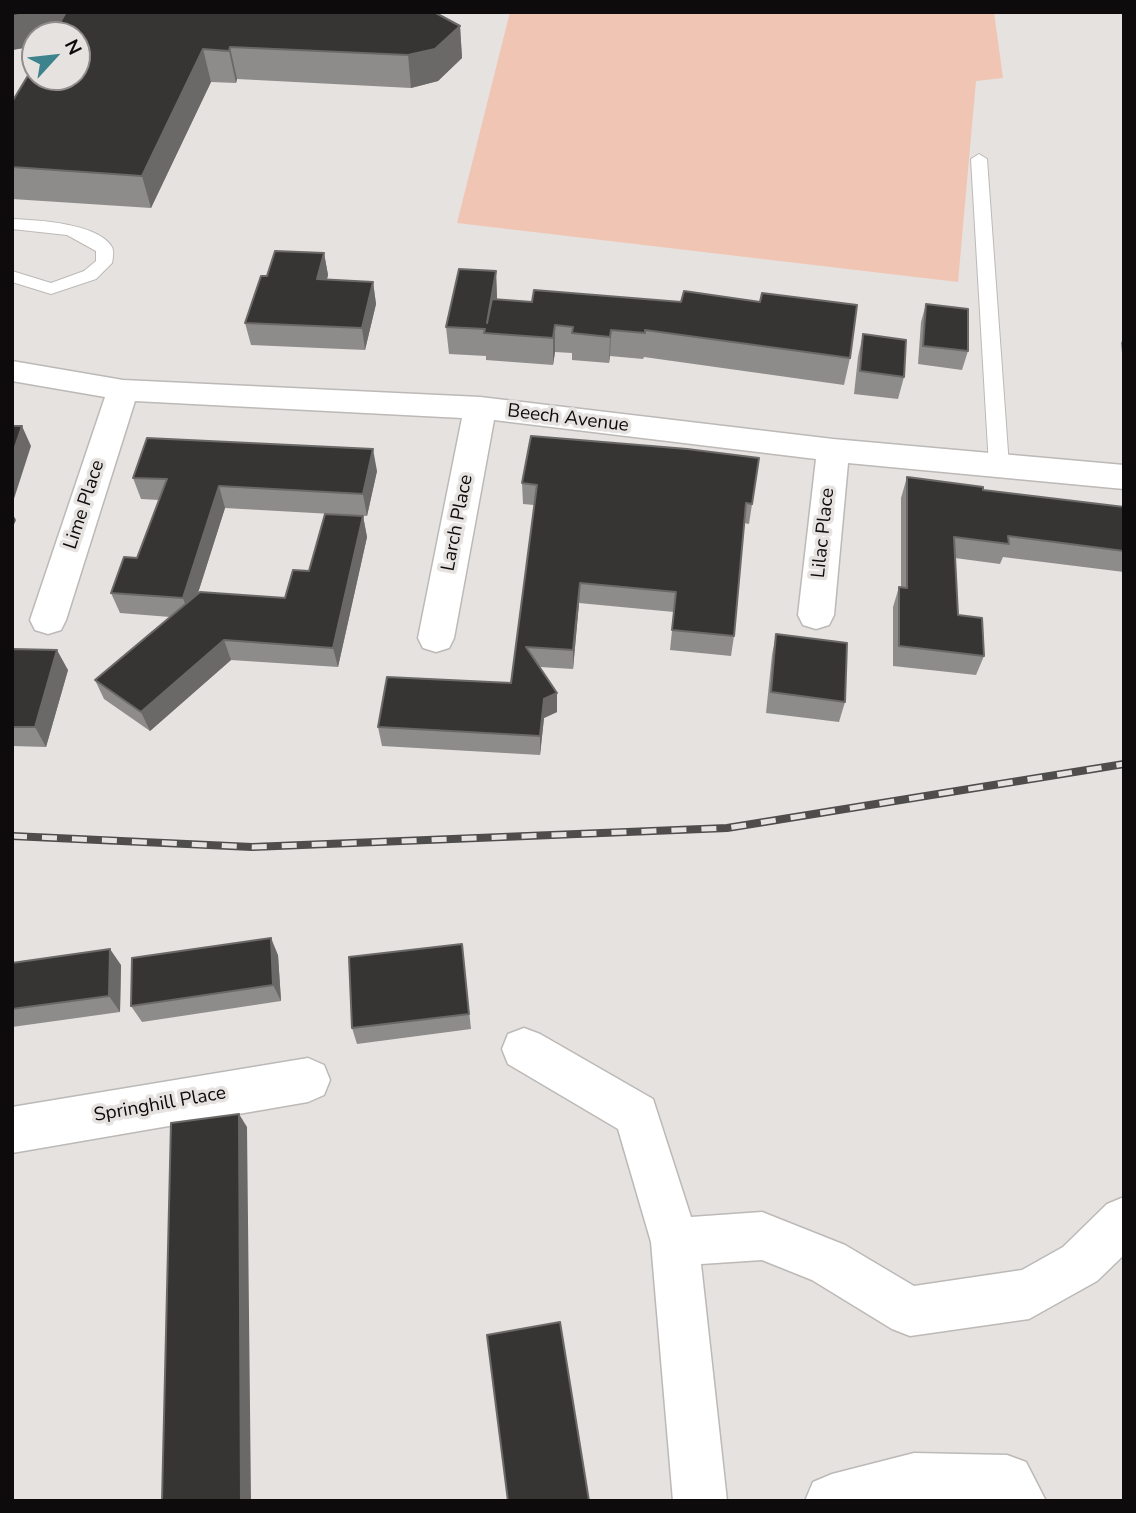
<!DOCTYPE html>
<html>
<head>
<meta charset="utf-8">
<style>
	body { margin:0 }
	#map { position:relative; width:1136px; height:1513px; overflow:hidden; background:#e5e2e0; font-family:"Nunito Sans",sans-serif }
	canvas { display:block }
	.frame { position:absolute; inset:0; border:14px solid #0d0b0b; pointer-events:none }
	.north { position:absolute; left:21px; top:21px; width:70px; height:70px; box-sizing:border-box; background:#e5e2e0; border:2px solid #8f8c8b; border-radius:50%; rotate:63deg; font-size:19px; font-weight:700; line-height:28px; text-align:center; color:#0d0b0b }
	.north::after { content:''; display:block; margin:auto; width:24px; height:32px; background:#3d838e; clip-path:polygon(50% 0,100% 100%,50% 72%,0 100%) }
</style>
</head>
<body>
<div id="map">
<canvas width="1136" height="1513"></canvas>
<div class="frame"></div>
<div class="north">N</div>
</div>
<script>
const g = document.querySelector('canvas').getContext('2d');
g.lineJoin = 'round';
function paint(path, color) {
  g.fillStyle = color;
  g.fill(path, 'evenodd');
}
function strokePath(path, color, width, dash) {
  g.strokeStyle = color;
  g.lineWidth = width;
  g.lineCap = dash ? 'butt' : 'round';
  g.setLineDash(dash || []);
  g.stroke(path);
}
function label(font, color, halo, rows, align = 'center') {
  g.font = font + ' "Nunito Sans",sans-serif';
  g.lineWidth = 7;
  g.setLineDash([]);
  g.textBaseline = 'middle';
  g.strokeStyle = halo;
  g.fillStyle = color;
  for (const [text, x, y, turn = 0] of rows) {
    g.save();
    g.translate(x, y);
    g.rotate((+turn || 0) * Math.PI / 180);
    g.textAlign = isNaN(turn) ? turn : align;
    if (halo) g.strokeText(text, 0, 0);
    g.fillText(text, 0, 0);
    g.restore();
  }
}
paint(new Path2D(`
	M 510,12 L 994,12 L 1003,78 L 976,81 L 958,282 L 457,223 Z`), '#f1c5b3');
const lane = new Path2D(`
	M 979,154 L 987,159 L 1009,466 L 1006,471 L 992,471 L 989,466 L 971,159 Z
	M 12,219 C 37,220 98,223 112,247 C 114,251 113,258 112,263 L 96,279 L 51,294 L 12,282 L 12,271 L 51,283 L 84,271 L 96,261 L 96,251 L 67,235 L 12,229 Z`);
const street = new Path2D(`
	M 12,361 L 123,380 L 480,397 L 833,439 L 1124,465 L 1124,489 L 848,463 L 834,615 L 829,625 L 816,629 L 803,625 L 798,615 L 816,459 L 494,420 L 454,638 L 449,648 L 436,652 L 423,648 L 418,638 L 462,418 L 135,401 L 66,620 L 61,630 L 48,634 L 35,630 L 30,620 L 105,397 L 12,381 Z
	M 524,1028 L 540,1034 L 653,1099 L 691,1217 L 762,1212 L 845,1245 L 914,1286 L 1022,1270 L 1063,1247 L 1107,1204 L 1124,1197 L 1124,1255 L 1097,1281 L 1029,1319 L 910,1336 L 892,1329 L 812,1280 L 762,1260 L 701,1264 L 727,1501 L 673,1501 L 651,1242 L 618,1129 L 508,1064 L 502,1049 L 508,1034 Z
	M 308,1058 L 324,1065 L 330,1080 L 324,1095 L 308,1102 L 12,1153 L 12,1107 Z
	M 914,1453 L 1007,1455 L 1026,1462 L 1046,1501 L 805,1501 L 813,1482 L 832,1474 Z`);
strokePath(lane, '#bcb9b7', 2);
strokePath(street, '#bcb9b7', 3);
paint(lane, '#fff');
paint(street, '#fff');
const rail = new Path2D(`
	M 12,836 L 252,847 L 727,828 L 1124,764`);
strokePath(rail, '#4f4c4c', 8);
strokePath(rail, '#e5e2e0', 5, [15]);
paint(new Path2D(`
	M 12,12 L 460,26 L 462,58 L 438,81 L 411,88 L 237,79 L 236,83 L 211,82 L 151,208 L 12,199 L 12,102 L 77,35 L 35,35 L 35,46 L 12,50 Z
	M 324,253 L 328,275 L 327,279 L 373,282 L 376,304 L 365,350 L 251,345 L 245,323 L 267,276 Z
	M 496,271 L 497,300 L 850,358 L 844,385 L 644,357 L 643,359 L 610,356 L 609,363 L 572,360 L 572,353 L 555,352 L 553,365 L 486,360 L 486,356 L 449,354 L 446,327 Z
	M 926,304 L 968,351 L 962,370 L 918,364 L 921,322 Z
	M 863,334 L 904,377 L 898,399 L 854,394 L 858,357 Z
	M 1124,336 L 1124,371 L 1121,343 Z
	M 759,458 L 749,524 L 744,523 L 734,636 L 731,656 L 670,650 L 674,612 L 579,603 L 573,669 L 540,667 L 557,712 L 544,718 L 540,755 L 382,746 L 378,727 L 511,683 L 534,505 L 523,504 L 522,483 Z
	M 377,471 L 367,516 L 225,508 L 198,593 L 285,598 L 309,571 L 363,516 L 367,537 L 338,667 L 231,660 L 150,731 L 104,699 L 95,680 L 170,617 L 120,613 L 111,593 L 137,558 L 159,500 L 141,499 L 133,478 Z
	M 907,477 L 983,490 L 1124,507 L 1124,572 L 1003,557 L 1000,564 L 955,558 L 958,615 L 984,656 L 976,675 L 893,666 L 893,607 L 899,587 L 901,587 L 901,498 Z
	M 776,634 L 845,702 L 839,722 L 766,713 L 772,655 Z
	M 12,649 L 68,670 L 46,747 L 12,746 Z
	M 462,944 L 471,1029 L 357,1044 L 352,1028 Z
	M 278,955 L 281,1001 L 142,1022 L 131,1006 Z
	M 12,963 L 121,965 L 120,1012 L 12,1027 Z`), '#8e8c8a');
paint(new Path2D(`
	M 40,12 L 70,12 L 77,35 L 35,35 L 35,46 L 12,50 L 12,16 Z
	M 460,26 L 462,58 L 438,81 L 411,88 L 408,55 Z
	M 230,47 L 237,79 L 236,83 L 229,51 Z
	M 203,49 L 211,82 L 151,208 L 142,176 Z
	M 324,253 L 328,275 L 321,301 L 317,279 Z
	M 496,271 L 497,298 L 491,334 L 487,323 Z
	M 373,282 L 376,304 L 365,350 L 362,328 Z
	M 555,325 L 555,352 L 553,365 L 553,338 Z
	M 611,330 L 610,356 L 609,363 L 610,337 Z
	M 22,426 L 31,446 L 12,505 L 12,456 Z
	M 373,449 L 377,471 L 367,516 L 363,494 Z
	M 219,486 L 225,508 L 190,618 L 183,598 Z
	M 12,513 L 16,520 L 12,529 Z
	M 363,516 L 367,537 L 338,667 L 333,648 Z
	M 580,583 L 579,603 L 573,669 L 573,650 Z
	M 224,640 L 231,660 L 150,731 L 141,712 Z
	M 57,650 L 68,670 L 46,747 L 35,727 Z
	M 557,693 L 557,712 L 544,718 L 540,755 L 540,736 L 544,699 Z
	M 271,938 L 278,955 L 281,1001 L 273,985 Z
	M 110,949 L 121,965 L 120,1012 L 109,996 Z
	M 239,1114 L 247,1127 L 251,1501 L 241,1501 Z`), '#6b6967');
const building = new Path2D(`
	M 12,12 L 40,12 L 12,16 Z
	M 66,12 L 434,12 L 460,26 L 435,49 L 408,55 L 230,47 L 229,51 L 203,49 L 142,176 L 12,167 L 12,102 L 35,64 L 35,77 L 77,77 L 77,35 L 53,35 Z
	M 275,251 L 324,253 L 317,279 L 373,282 L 362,328 L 245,323 L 261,276 L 267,276 Z
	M 459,269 L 496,271 L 487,323 L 492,299 L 532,302 L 534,290 L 681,302 L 684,291 L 760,302 L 762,293 L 857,305 L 850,358 L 645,330 L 645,333 L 611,330 L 610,337 L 572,333 L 573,327 L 555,325 L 553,338 L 484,333 L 485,329 L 446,327 Z
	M 926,304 L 968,309 L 968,351 L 923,346 Z
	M 863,334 L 906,340 L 904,377 L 860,371 Z
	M 12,426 L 22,426 L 12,456 Z
	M 531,436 L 687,449 L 759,458 L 752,504 L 746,503 L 734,636 L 672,630 L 676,592 L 580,583 L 573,650 L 526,647 L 557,693 L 544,699 L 540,736 L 378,727 L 387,677 L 511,683 L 537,485 L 522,483 Z
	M 147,438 L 373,449 L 363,494 L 219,486 L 183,598 L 111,593 L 124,557 L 137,558 L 167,479 L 133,478 Z
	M 907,477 L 983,487 L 983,490 L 1124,507 L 1124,551 L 1008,536 L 1009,544 L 954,537 L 958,615 L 982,618 L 984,656 L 899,646 L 899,587 L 907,588 Z
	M 325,514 L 363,516 L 333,648 L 224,640 L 141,712 L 95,680 L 200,592 L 285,598 L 293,570 L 309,571 Z
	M 776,634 L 847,643 L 845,702 L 771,692 Z
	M 12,649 L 57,650 L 35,727 L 12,727 Z
	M 271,938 L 273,985 L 131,1006 L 132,958 Z
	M 462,944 L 469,1014 L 352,1028 L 349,957 Z
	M 110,949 L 109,996 L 12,1009 L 12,963 Z
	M 239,1114 L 241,1501 L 162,1501 L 171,1123 Z
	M 560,1322 L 589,1501 L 508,1501 L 487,1335 Z`);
paint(building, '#373533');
strokePath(building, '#6b6967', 2);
label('19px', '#0d0b0b', '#e5e2e0', [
	["Beech Avenue",568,419,7],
	["Lime Place",85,505,-72],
	["Larch Place",458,523,-79],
	["Lilac Place",824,533,-84],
	["Springhill Place",160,1105,-10]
]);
</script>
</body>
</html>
